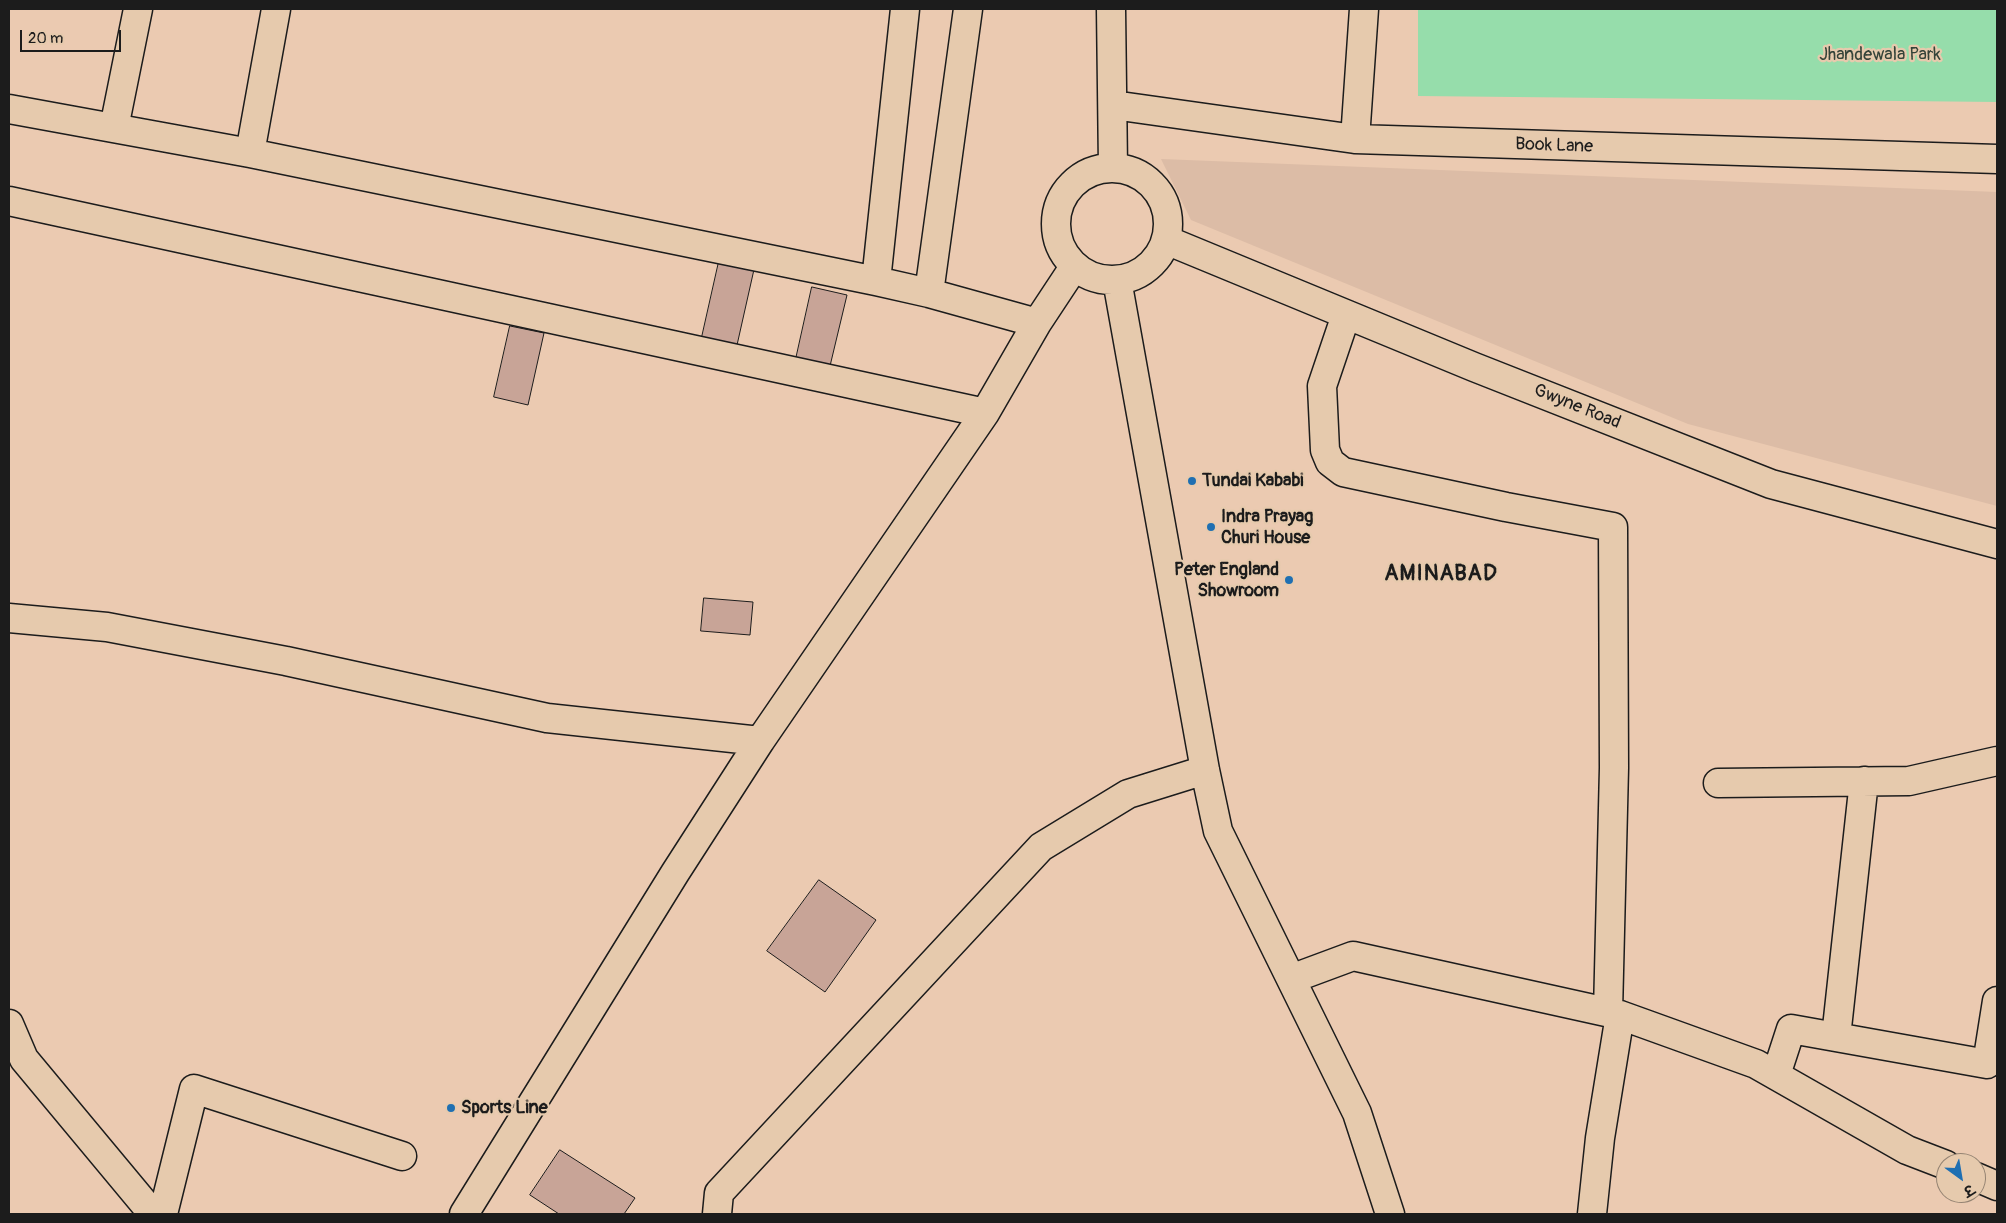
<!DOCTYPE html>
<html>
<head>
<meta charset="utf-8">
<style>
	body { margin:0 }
	#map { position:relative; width:2006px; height:1223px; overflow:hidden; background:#ebcab1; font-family:Pangolin,"Playpen Sans Deva",sans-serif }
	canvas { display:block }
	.frame { position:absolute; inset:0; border:10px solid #1c1c1c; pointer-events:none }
	.north { position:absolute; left:1936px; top:1153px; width:50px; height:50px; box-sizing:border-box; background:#e6caad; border:1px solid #958473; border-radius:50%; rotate:148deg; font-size:14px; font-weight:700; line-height:20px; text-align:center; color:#1c1c1c }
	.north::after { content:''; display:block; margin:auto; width:18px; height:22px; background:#1f6fb2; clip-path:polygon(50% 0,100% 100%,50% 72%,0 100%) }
	.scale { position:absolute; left:20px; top:30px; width:101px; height:22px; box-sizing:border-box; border:2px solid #1c1c1c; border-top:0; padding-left:6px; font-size:15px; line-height:18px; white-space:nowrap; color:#1c1c1c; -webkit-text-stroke:4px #e6caad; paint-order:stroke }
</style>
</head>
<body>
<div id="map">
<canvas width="2006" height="1223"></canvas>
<div class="frame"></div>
<div class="north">उ</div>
<div class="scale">20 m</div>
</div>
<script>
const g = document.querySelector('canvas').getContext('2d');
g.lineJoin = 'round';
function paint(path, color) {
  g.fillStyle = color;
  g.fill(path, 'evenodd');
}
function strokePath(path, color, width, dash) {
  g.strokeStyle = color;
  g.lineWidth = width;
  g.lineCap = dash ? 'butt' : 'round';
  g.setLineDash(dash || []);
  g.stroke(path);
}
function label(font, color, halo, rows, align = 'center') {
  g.font = font + ' Pangolin,sans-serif';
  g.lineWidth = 4.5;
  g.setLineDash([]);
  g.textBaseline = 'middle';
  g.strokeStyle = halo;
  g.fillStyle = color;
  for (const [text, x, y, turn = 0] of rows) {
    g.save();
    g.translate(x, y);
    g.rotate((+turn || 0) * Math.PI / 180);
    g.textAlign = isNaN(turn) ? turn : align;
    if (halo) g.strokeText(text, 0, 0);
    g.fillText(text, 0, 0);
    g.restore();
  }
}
paint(new Path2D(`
	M 1161,159 L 1997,192 L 1997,506 L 1688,424 L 1191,220 Z`), '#dcbca6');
paint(new Path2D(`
	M 1418,9 L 1997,9 L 1997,102 L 1418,96 Z`), '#96ddab');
const building = new Path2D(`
	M 720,257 L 755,265 L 735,354 L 700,346 Z
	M 812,287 L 847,295 L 830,366 L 796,359 Z
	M 510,326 L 544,333 L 528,405 L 494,397 Z
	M 704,598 L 753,602 L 750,635 L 701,631 Z
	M 819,880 L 876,920 L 825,992 L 767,951 Z
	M 560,1150 L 635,1198 L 624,1214 L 559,1214 L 530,1195 Z`);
paint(building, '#c8a497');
strokePath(building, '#1c1c1c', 1);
const minor = new Path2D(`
	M 1111,9 L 1113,168
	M 1113,105 L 1355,139 L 1997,159
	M 9,109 L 250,153 L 876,281 L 929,293 L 1037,323
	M 114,128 L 138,9
	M 1355,139 L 1364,9
	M 250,153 L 276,9
	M1056 224a56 56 0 1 1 112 0a56 56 0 1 1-112 0Z
	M 9,201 L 985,413
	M 1166,240 L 1474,367 L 1771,484 L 1997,544
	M 1117,280 L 1205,770 L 1218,831 L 1357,1113 L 1390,1214
	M 876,281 L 905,9
	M 929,293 L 968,9
	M 1346,315 L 1322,386 L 1325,450 L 1330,462 L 1343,472 L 1506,507 L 1613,527 L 1614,768 L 1608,1012
	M 9,618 L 107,627 L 286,661 L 547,718 L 760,741
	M 1718,783 L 1909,781 L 1997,761
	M 1291,979 L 1353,956 L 1620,1015 L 1756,1064 L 1907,1150 L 1946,1165
	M 9,1024 L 24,1059 L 153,1214
	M 1836,1037 L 1864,781
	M 1776,1075 L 1791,1029 L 1987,1064 L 1997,1001
	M 1976,1177 L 1997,1186
	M 163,1214 L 194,1089 L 402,1156
	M 464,1214 L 675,873 L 760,741 L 985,413 L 1037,323 L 1074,267
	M 717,1214 L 719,1193 L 1041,847 L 1128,794 L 1205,770
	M 1592,1214 L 1600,1138 L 1620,1015`);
strokePath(minor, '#1c1c1c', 31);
strokePath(minor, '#e6caad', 28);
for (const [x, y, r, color] of [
	[1192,481,5,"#1f6fb2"],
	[1211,527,5,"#1f6fb2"],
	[1289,580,5,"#1f6fb2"],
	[451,1108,5,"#1f6fb2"]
]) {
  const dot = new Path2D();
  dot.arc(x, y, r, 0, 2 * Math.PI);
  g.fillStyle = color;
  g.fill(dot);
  strokePath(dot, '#e6caad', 2);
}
label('18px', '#344339', '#e6caad', [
	["Jhandewala Park",1880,55]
]);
label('18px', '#1c1c1c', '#e6caad', [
	["Book Lane",1554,146,2],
	["Gwyne Road",1577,407,22]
]);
label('bold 18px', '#1c1c1c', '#e6caad', [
	["Tundai Kababi",1202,481],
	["Indra Prayag",1221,517],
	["Churi House",1221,538],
	["Peter England",1279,570,"right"],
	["Showroom",1279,591,"right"],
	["Sports Line",461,1108]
], 'left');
g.letterSpacing = '1px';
label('bold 22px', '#1c1c1c', '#e6caad', [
	["AMINABAD",1441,574]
]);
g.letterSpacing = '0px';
</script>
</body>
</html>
